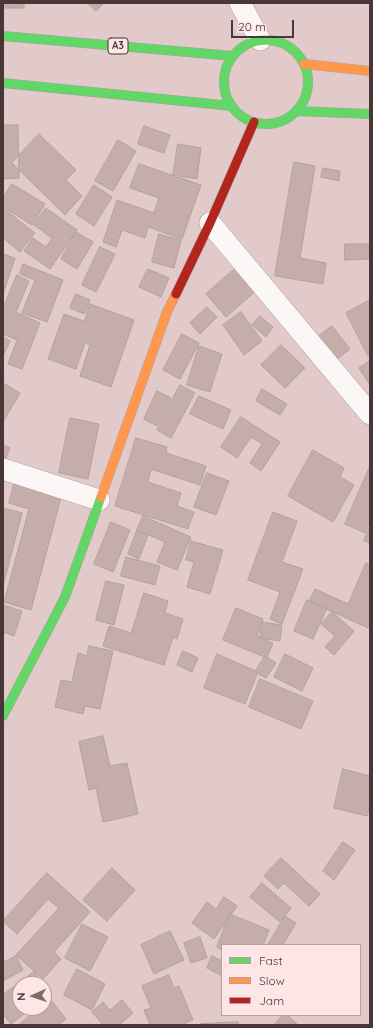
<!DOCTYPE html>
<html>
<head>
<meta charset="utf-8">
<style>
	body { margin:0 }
	#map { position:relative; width:373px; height:1028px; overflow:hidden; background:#e2caca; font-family:Quicksand,sans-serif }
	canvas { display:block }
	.frame { position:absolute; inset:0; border:4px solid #493737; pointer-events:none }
	.legend { position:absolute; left:221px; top:944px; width:140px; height:72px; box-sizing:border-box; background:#fee6e6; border:1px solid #b6a0a0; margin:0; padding:5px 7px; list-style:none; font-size:12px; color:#493737 }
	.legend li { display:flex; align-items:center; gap:8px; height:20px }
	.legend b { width:20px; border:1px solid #b6a0a0 }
	.north { position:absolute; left:12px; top:976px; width:40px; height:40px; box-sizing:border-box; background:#fee6e6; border:1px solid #b6a0a0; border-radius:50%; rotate:267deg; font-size:11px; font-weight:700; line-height:16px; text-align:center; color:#493737 }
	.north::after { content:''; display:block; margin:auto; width:14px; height:18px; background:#7f6a6a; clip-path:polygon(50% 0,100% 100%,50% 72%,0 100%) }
	.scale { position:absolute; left:231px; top:20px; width:63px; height:18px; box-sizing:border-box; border:2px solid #493737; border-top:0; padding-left:5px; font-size:12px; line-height:14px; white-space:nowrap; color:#493737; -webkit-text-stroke:3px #fee6e6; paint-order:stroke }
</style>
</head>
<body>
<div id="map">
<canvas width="373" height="1028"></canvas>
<div class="frame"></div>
<ul class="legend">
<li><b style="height:5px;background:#63d668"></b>Fast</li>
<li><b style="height:5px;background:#ff974d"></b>Slow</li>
<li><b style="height:5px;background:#b3261e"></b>Jam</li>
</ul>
<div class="north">N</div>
<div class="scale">20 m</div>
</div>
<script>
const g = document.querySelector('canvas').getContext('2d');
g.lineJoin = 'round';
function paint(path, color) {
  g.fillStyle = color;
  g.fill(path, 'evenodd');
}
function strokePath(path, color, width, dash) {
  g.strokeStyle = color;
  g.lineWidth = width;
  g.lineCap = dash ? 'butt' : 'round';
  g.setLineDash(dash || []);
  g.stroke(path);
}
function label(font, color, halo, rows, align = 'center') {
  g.font = font + ' Quicksand,sans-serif';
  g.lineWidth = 4;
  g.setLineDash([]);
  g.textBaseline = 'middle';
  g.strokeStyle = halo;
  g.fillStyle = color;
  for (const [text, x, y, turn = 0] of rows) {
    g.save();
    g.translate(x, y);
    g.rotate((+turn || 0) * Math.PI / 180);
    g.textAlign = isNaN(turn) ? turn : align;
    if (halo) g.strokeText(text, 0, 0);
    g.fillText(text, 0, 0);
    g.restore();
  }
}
const building = new Path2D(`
	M 3,3 L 24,3 L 24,8 L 3,8 Z
	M 88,3 L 104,3 L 96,11 Z
	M 3,125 L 18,125 L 19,178 L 3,179 Z
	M 144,126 L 170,135 L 164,153 L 138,144 Z
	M 39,134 L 76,170 L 66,180 L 82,196 L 65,215 L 12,163 Z
	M 118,140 L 136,151 L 113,191 L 95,181 Z
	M 178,144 L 201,148 L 197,179 L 173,175 Z
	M 294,162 L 315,166 L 300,258 L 326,263 L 323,284 L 275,276 Z
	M 139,164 L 201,185 L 182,239 L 148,227 L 145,238 L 122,230 L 116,247 L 103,242 L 117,200 L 154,213 L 159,198 L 130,188 Z
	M 323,168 L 340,171 L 339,181 L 321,177 Z
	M 12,184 L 45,204 L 32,225 L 3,207 L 3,198 Z
	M 94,185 L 112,197 L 94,226 L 76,214 Z
	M 3,208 L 35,233 L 20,252 L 3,238 Z
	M 46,208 L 77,230 L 50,269 L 24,251 L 33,238 L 46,247 L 52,238 L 34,225 Z
	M 76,232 L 93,242 L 77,269 L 61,259 Z
	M 159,234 L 181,240 L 174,268 L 152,262 Z
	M 345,244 L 370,244 L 370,259 L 345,260 Z
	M 100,247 L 115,254 L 96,292 L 82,285 Z
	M 3,254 L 15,258 L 3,294 Z
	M 23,264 L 63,280 L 47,322 L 22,313 L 35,280 L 20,274 Z
	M 237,267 L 257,290 L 226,317 L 206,294 Z
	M 148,269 L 169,278 L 161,297 L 139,287 Z
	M 17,275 L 29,281 L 16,312 L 40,323 L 22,369 L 8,364 L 17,340 L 3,334 L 3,309 Z
	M 76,294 L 90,300 L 84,314 L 70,308 Z
	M 370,300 L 370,355 L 368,356 L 346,313 Z
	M 90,304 L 134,320 L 111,387 L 80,376 L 90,345 L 85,343 L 76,369 L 48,359 L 64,314 L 84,321 Z
	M 207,307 L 217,317 L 200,334 L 190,323 Z
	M 241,312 L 262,341 L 244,355 L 223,325 Z
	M 260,316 L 273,327 L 266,337 L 252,325 Z
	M 332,326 L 350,349 L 336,360 L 318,337 Z
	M 182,334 L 199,343 L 180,379 L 163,370 Z
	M 3,337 L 10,341 L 3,356 Z
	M 281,345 L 305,368 L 285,388 L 261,365 Z
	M 199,346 L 222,354 L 210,392 L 187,385 Z
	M 370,361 L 370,385 L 359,368 Z
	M 3,383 L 20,393 L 3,422 Z
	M 180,385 L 195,393 L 171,438 L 157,430 Z
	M 262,389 L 287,404 L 280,415 L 256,401 Z
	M 157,391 L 171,398 L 157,426 L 144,419 Z
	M 199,396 L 231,410 L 223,429 L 190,414 Z
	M 241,417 L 280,442 L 261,471 L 250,463 L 262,444 L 251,437 L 237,458 L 221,447 Z
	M 70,418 L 99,424 L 88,479 L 59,473 Z
	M 136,438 L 167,447 L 166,453 L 206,466 L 200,485 L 151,469 L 148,482 L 181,493 L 177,506 L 194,512 L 188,529 L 115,506 Z
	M 3,445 L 10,448 L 3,465 Z
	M 313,450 L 344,468 L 340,477 L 354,485 L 333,522 L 288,496 Z
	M 370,466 L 370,521 L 365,533 L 345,524 Z
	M 207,473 L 229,481 L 216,515 L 194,507 Z
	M 15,481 L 62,494 L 31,610 L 4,602 L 29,509 L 9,503 Z
	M 3,508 L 22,513 L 3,586 Z
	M 273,512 L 297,521 L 282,562 L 303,569 L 282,624 L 270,619 L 280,592 L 248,580 Z
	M 143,516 L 191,537 L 177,570 L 157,562 L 165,542 L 137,530 Z
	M 111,522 L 130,530 L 113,572 L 94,564 Z
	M 370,526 L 370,543 L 364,541 Z
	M 137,531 L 148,535 L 139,559 L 128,554 Z
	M 191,541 L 223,550 L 210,594 L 187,587 L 194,562 L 186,560 Z
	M 126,557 L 160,566 L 155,585 L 121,576 Z
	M 366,563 L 370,565 L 370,624 L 368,628 L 309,601 L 315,589 L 348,604 Z
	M 106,581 L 124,585 L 114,625 L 96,620 Z
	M 144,593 L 168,601 L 165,613 L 183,619 L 177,639 L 173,637 L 164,665 L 103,646 L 109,626 L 131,633 Z
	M 307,600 L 327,608 L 313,639 L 294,631 Z
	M 3,605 L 22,611 L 14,636 L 3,632 Z
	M 236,608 L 263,619 L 257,636 L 273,643 L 267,658 L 223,640 Z
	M 332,612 L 354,631 L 334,655 L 325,647 L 335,636 L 321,624 Z
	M 262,622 L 282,625 L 280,641 L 260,638 Z
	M 89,646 L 113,651 L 100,709 L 85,706 L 83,714 L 55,707 L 61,680 L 72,682 L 78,653 L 87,656 Z
	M 183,651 L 198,658 L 192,672 L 177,665 Z
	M 217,654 L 258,672 L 245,704 L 204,688 Z
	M 285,654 L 313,668 L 302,691 L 274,677 Z
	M 265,656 L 276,663 L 266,678 L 255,672 Z
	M 260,679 L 313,701 L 301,729 L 249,707 Z
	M 103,736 L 110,766 L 127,763 L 138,814 L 103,822 L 96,788 L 89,790 L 79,742 Z
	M 343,769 L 370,776 L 370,805 L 367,816 L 334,808 Z
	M 343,842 L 355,850 L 334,880 L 323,871 Z
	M 281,858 L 320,894 L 309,906 L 284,883 L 278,889 L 264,876 Z
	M 112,868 L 135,890 L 107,921 L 83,900 Z
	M 47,873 L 90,912 L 54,952 L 61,959 L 43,979 L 16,955 L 59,908 L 48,899 L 17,934 L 3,921 Z
	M 262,883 L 291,908 L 280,922 L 250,897 Z
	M 224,897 L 237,906 L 214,939 L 192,923 L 207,902 L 216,909 Z
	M 230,914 L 269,930 L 263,945 L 222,945 L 222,950 L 217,947 Z
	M 285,916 L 296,923 L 283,945 L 268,945 Z
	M 82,924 L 108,937 L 90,971 L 65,958 Z
	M 170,931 L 184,960 L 154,974 L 141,945 Z
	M 200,937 L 207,958 L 191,963 L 184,943 Z
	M 16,956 L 23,970 L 3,981 L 3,963 Z
	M 212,956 L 222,961 L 222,976 L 207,968 Z
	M 77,969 L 105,984 L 92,1010 L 64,995 Z
	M 34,972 L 43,984 L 20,984 L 20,1008 L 32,1008 L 11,1024 L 3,1014 L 3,995 Z
	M 169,975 L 174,988 L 179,986 L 193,1020 L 181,1025 L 150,1025 L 144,1010 L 151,1008 L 142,986 Z
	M 44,986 L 51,994 L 44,999 Z
	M 50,999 L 66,1019 L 58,1025 L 18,1025 L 39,1008 L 44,1008 L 44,1004 Z
	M 122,1000 L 133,1013 L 119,1025 L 103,1025 L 92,1012 L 103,1002 L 110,1010 Z
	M 283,1015 L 287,1015 L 297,1024 L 274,1025 Z
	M 238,1022 L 239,1025 L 202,1025 L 201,1024 Z`);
paint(building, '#c5ada9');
strokePath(building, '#b3a19f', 1);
const street = new Path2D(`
	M 240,3 L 260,40
	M 210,223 L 370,414
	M 3,469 L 99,500`);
const fast = new Path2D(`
	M 3,36 L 233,56
	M224 82a42 42 0 1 1 84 0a42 42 0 1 1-84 0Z
	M 3,83 L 232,106
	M 296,111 L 370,114
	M 3,716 L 65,597 L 101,497`);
const slow = new Path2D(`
	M 304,64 L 370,71
	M 101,497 L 167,312 L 176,294`);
const jam = new Path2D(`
	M 176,294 L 210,223 L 254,122`);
strokePath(street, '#b19f9f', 22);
strokePath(fast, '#b19f9f', 10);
strokePath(slow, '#b19f9f', 10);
strokePath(jam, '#b19f9f', 10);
strokePath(street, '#fbf7f7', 21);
strokePath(fast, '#63d668', 9);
strokePath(slow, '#ff974d', 9);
strokePath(jam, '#b3261e', 9);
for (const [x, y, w] of [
	[118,46,20]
]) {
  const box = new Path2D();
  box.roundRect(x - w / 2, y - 8, w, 16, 3);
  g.fillStyle = '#fee6e6';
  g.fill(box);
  strokePath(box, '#493737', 1);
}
label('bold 10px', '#493737', null, [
	["A3",118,46]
]);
</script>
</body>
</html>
